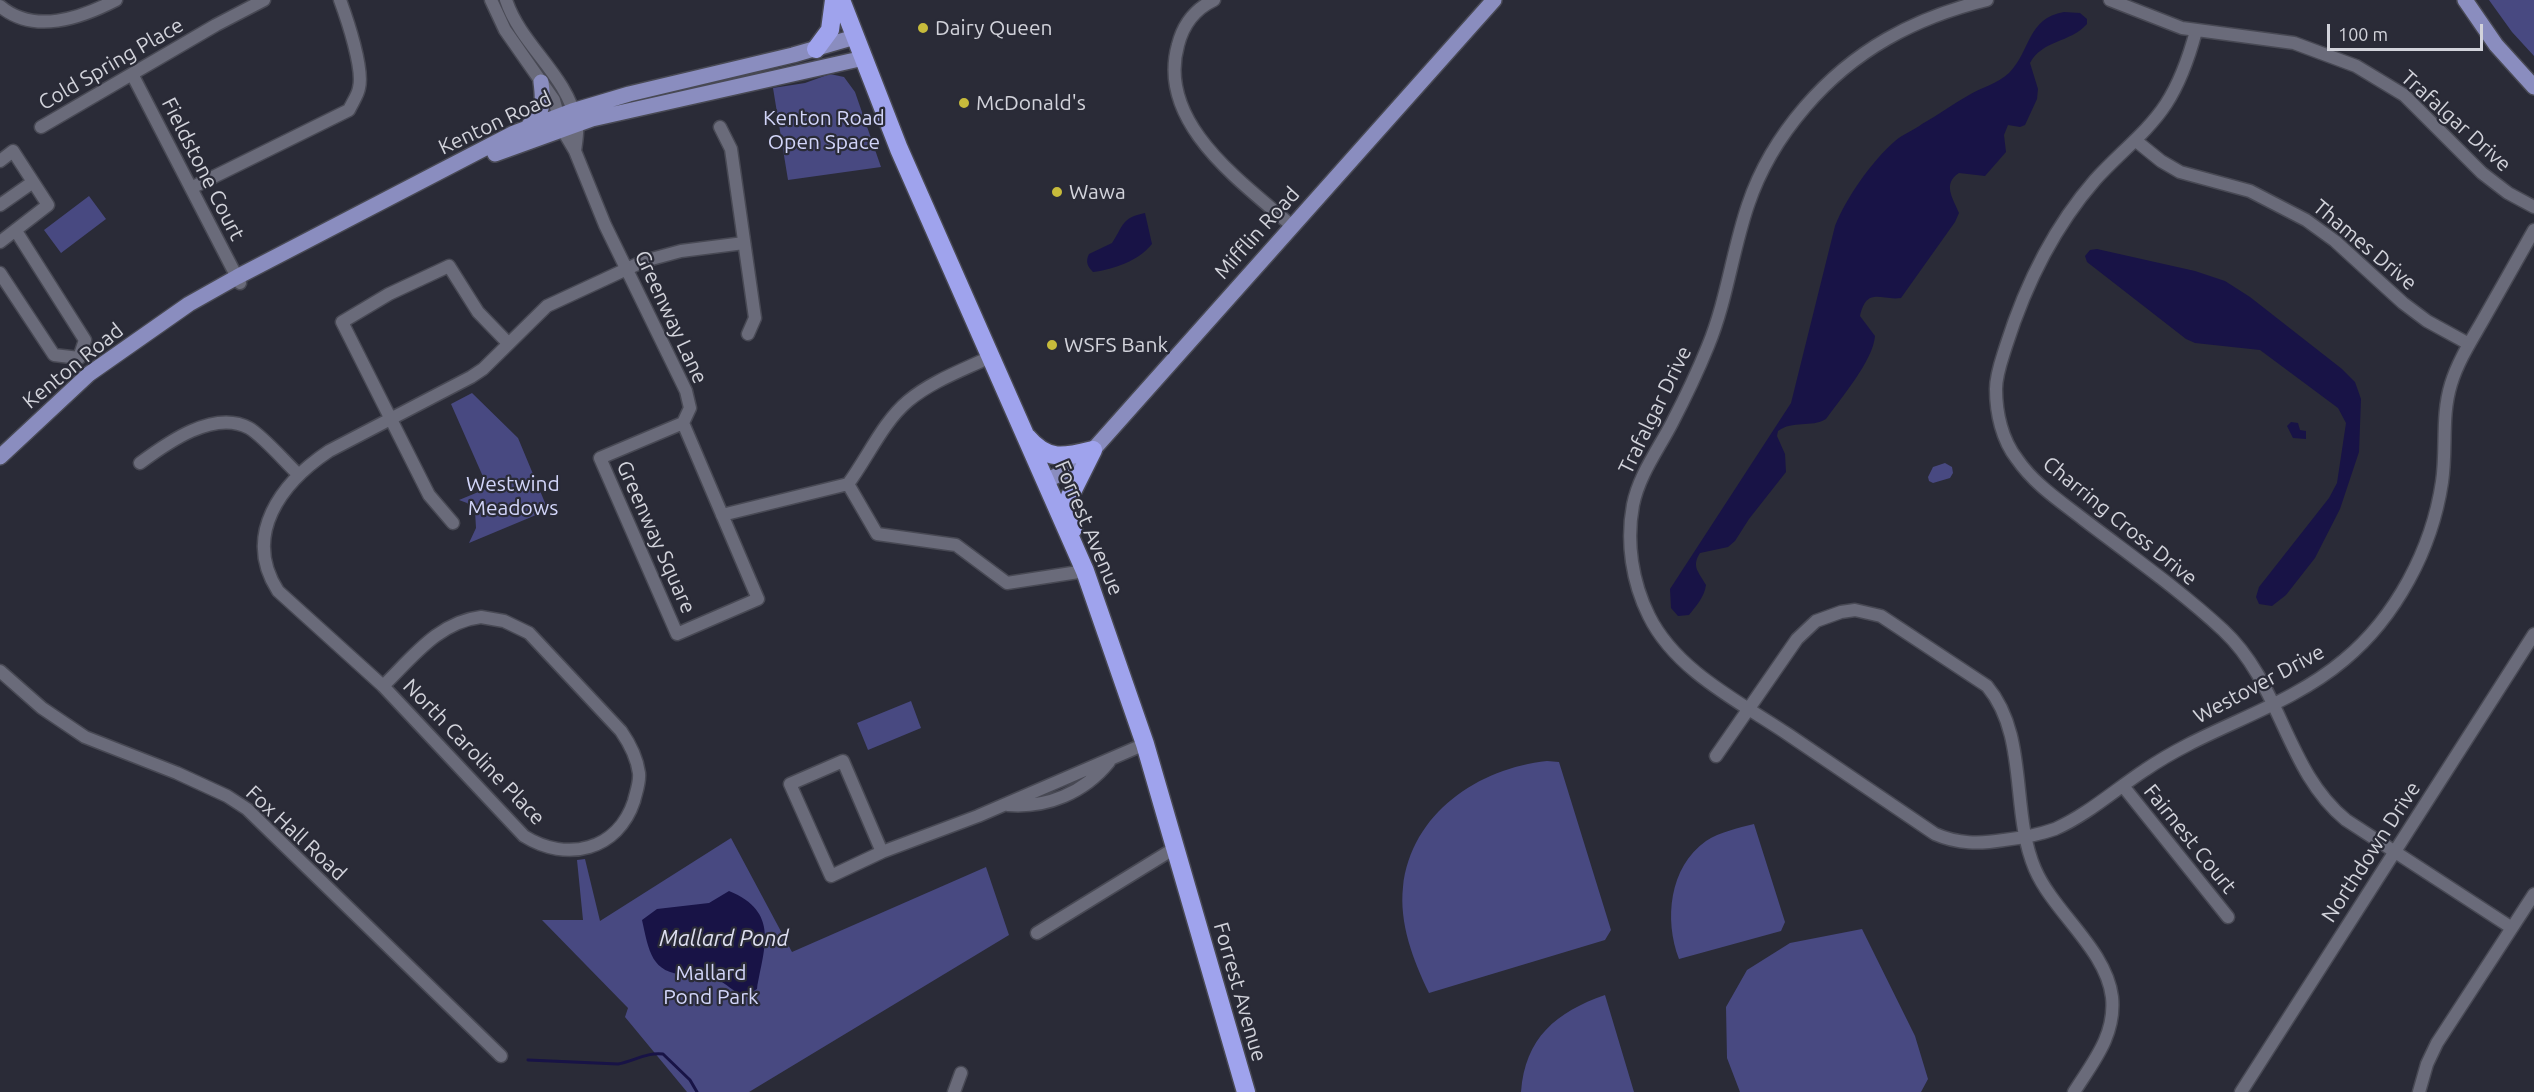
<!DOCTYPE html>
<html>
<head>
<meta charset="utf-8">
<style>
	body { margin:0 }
	#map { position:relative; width:2534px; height:1092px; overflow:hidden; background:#2a2b37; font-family:Ubuntu,sans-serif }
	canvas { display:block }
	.scale { position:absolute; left:2327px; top:24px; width:156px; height:27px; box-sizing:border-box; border:3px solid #d2d3db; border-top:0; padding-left:8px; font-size:18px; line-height:21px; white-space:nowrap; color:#d2d3db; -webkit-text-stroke:4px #2a2b37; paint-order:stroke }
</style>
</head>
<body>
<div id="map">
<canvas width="2534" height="1092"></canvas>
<div class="scale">100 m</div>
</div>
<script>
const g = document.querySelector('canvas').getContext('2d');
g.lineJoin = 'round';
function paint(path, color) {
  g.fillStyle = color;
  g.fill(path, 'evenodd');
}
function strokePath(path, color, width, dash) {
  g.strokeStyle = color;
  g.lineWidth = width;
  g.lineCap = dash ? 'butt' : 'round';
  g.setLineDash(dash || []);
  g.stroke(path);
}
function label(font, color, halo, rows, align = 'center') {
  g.font = font + ' Ubuntu,sans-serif';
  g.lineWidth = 4.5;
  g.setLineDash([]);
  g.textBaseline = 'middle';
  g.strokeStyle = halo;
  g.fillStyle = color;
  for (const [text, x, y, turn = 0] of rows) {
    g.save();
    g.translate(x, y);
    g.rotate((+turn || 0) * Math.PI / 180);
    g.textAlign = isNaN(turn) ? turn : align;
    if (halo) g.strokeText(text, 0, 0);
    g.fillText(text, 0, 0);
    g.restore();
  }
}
paint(new Path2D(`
	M 2489,0 L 2534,0 L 2534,56 L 2512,32 Z
	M 830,74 L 844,77 L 855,92 L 881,167 L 788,180 L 773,88 L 805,83 Z
	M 89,196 L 106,219 L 61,253 L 44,230 Z
	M 472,393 L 518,438 L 548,510 L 469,543 L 476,528 L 475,511 L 467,503 L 459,500 L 488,488 L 451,404 Z
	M 1945,463 L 1952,467 L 1953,473 L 1950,478 L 1933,483 L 1929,481 L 1928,477 L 1933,467 Z
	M 911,701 L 921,728 L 868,750 L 857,723 Z
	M 1547,761 L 1559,762 L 1611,930 L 1605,940 L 1429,993 C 1413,960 1399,923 1403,887 C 1411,813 1479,768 1547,761 Z
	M 1754,824 L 1785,922 L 1781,931 L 1679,959 C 1664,920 1669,867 1706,841 C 1720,832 1738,828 1754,824 Z
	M 731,838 L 792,952 L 986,867 L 1009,935 L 749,1092 L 687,1092 L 625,1017 L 628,1008 L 542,920 L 583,920 L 577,860 L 585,859 L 600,921 Z
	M 1862,929 L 1915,1036 L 1928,1079 L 1921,1092 L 1740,1092 L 1727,1058 L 1726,1007 L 1747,970 L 1790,943 Z
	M 1605,995 L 1634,1092 L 1521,1092 C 1525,1038 1556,1012 1605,995 Z`), '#484981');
paint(new Path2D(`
	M 2064,12 L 2080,13 L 2087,19 L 2087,24 C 2070,43 2042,40 2030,63 L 2038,89 L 2037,99 L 2025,125 L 2020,127 L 2008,125 L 2004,135 L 2006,152 L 1985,176 L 1959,173 C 1942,184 1953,198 1959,213 L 1955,222 L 1901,298 C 1881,301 1867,286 1860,316 L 1875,336 C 1873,361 1841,398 1826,419 C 1811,428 1793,420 1778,431 L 1777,436 L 1785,454 L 1786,472 L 1749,519 L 1735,541 L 1728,547 L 1700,553 C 1691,567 1699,572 1706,585 C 1704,598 1696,606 1689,615 L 1678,616 L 1671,608 L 1670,589 L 1791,403 L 1835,226 C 1846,198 1872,161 1895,141 C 1903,134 1914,130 1922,124 C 1938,115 1953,104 1969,95 C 1982,87 1997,84 2009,73 C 2031,51 2027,18 2064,12 Z
	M 1145,213 L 1152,244 C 1138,261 1115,269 1093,272 C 1088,267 1085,262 1089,254 L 1112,243 C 1124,225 1121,218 1145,213 Z
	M 2097,249 L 2195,271 L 2225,281 L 2250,297 L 2342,369 L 2355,382 L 2361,399 L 2359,452 L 2340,509 L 2315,558 L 2286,595 L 2272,606 L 2259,604 L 2256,597 L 2259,587 L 2329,498 L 2337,483 L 2346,423 L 2338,408 L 2260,350 L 2195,343 L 2186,339 L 2087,262 L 2085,256 L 2090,250 Z
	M 2291,422 L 2298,423 L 2300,430 L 2306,431 L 2306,439 L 2293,438 L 2287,426 Z
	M 729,891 C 780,912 764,947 757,989 L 746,996 C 733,993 727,983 714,978 C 706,975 695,976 686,975 C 651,973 649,951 642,920 L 657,909 L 709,903 Z`), '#181346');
strokePath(new Path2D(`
	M 528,1060 L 618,1064 C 634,1061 647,1052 663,1054 L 690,1080 L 697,1092`), '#181346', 3);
const minor = new Path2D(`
	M 491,0 L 505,30 L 554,100 L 562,129 L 575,151 L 605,225 L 686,391 L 690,408 L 683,423 L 758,599 L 677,634 L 600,458 L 683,423
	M 506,0 C 521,46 567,74 577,124 C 578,132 576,143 575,151
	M 1214,0 C 1195,9 1183,25 1178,45 C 1156,123 1242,182 1292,226
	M 1987,0 C 1914,18 1854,50 1805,107 C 1780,136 1760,169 1748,205 C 1732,252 1727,300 1708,346 C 1697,373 1685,398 1672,423 C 1658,450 1639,475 1633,505 C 1626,542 1632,582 1649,616 C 1676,671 1740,702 1789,735 C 1838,768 1886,801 1935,834 C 1958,844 1979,844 2004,840 C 2021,838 2038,835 2055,829 C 2087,815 2116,789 2145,770 C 2207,727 2286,709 2344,660 C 2396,617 2432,549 2442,482 C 2447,449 2441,416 2451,384 C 2458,361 2471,341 2483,320 C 2500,290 2517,260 2534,230
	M 2110,0 L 2182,28 L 2294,43 L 2356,66 L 2404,95 L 2482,173 L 2508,193 L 2534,207
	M 0,6 C 34,35 81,18 116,0
	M 2196,31 C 2189,57 2181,81 2166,104 C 2147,133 2118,154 2095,180 C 2054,227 2025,286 2006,346 C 2002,359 1996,374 1996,389 C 1996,413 2002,440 2017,459 C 2034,484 2060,501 2083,519 C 2130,555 2180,590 2223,630 C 2282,685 2285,770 2346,820 L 2512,928
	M 132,74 L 240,283
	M 41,127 L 216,25 L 264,0
	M 720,127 L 731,149 L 755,318 L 748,334
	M 2135,140 L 2161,161 L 2180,172 L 2250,191 L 2306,220 L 2335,241 L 2403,303 L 2427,321 L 2469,344
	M 0,161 L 13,151 L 48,205 L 0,242
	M 191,188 L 349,110 C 352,103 358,95 359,88 C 364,69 347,19 340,0
	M 0,205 L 33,182
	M 16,231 L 85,340 L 79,358
	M 0,273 L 54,355 L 79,358
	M 140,463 C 167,443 214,409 249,428 C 263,436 286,463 299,475
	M 848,484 L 877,534 L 956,545 L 1007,583 L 1085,571
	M 722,515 L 848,484 C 868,457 883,422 908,401 C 932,381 963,370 990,357
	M 453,523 L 429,495 L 342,322 L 389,294 L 449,266 L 478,312 L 507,342
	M 481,617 L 504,621 L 529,633 L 621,731 C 630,744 637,758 639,773 C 640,783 636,792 634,801 C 618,850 567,863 524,836 L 383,686 C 412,658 438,622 481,617 Z
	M 0,671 L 42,708 L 85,737 L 177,773 L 227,796 L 247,809 L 501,1056
	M 383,686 L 278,591 C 242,535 281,483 329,451 L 471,377 L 483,369 L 547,306 L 644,261 L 681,251 L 744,243
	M 1716,756 L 1797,639 L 1816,621 L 1841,612 L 1855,610 L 1881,616 L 1987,686 C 2029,736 2010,811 2035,869 C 2054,913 2106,949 2112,997 C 2116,1035 2093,1062 2074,1092
	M 2123,786 L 2228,917
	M 1008,805 C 1047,808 1084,793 1109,762
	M 882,852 L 843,761 L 790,784 L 831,876 L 882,852 L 978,816 L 1145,744
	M 1037,933 L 1175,848
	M 954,1092 L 961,1073
	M 2241,1092 L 2534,634
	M 2419,1092 L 2427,1064 L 2437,1043 L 2534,894`);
const major = new Path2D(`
	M 2465,0 L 2496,45 L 2534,87
	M 529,125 C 545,115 543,98 541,82
	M 495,154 L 592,119 L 864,58
	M 0,457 L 89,374 L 189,304 L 237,277 L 514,133 L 572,111 L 629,94 L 793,55 L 855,37
	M 1045,481 L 1071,469 L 1093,450 L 1494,0`);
const highway = new Path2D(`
	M 841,0 L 899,149 L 1085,571 L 1145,744 L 1246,1092
	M 816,49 L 830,30 L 834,0
	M 1027,437 C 1048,462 1065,457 1093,450
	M 1073,529 L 1070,496 L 1093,450`);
strokePath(minor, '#484954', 15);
strokePath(major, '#484954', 18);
strokePath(highway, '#484954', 21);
strokePath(minor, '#6a6b7a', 12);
strokePath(major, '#8a8dbf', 15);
strokePath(highway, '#9fa3ed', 18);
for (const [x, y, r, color] of [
	[923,28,6,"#c7bb3b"],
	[964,103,6,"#c7bb3b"],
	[1057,192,6,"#c7bb3b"],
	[1052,345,6,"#c7bb3b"]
]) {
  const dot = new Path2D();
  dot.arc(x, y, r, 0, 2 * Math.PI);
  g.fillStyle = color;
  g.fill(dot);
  strokePath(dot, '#2a2b37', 2);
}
label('21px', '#d2d3db', '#2a2b37', [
	["Dairy Queen",935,28],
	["McDonald's",976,103],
	["Wawa",1069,192],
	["WSFS Bank",1064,345]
], 'left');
label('21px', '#d2d3db', '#2a2b37', [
	["Cold Spring Place",111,64,-30],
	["Trafalgar Drive",2456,121,42],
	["Kenton Road",495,123,-25],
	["Fieldstone Court",203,169,63],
	["Mifflin Road",1257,233,-48],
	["Thames Drive",2365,245,40],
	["Greenway Lane",671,317,65],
	["Kenton Road",73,366,-39],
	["Trafalgar Drive",1655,410,-64],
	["Charring Cross Drive",2120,521,39],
	["Forrest Avenue",1089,528,67],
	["Greenway Square",656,537,66],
	["Westover Drive",2259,684,-28],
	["North Caroline Place",474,752,46],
	["Fox Hall Road",296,833,43],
	["Fairnest Court",2190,839,51],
	["Northdown Drive",2371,852,-57],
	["Forrest Avenue",1240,992,74]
]);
label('21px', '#d2d5f9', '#2a2b37', [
	["Kenton Road",824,118],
	["Open Space",824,142],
	["Westwind",513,484],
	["Meadows",513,508],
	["Mallard",711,973],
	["Pond Park",711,997]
]);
label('italic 22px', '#dfe0f2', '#2a2b37', [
	["Mallard Pond",724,939]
]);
</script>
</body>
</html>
